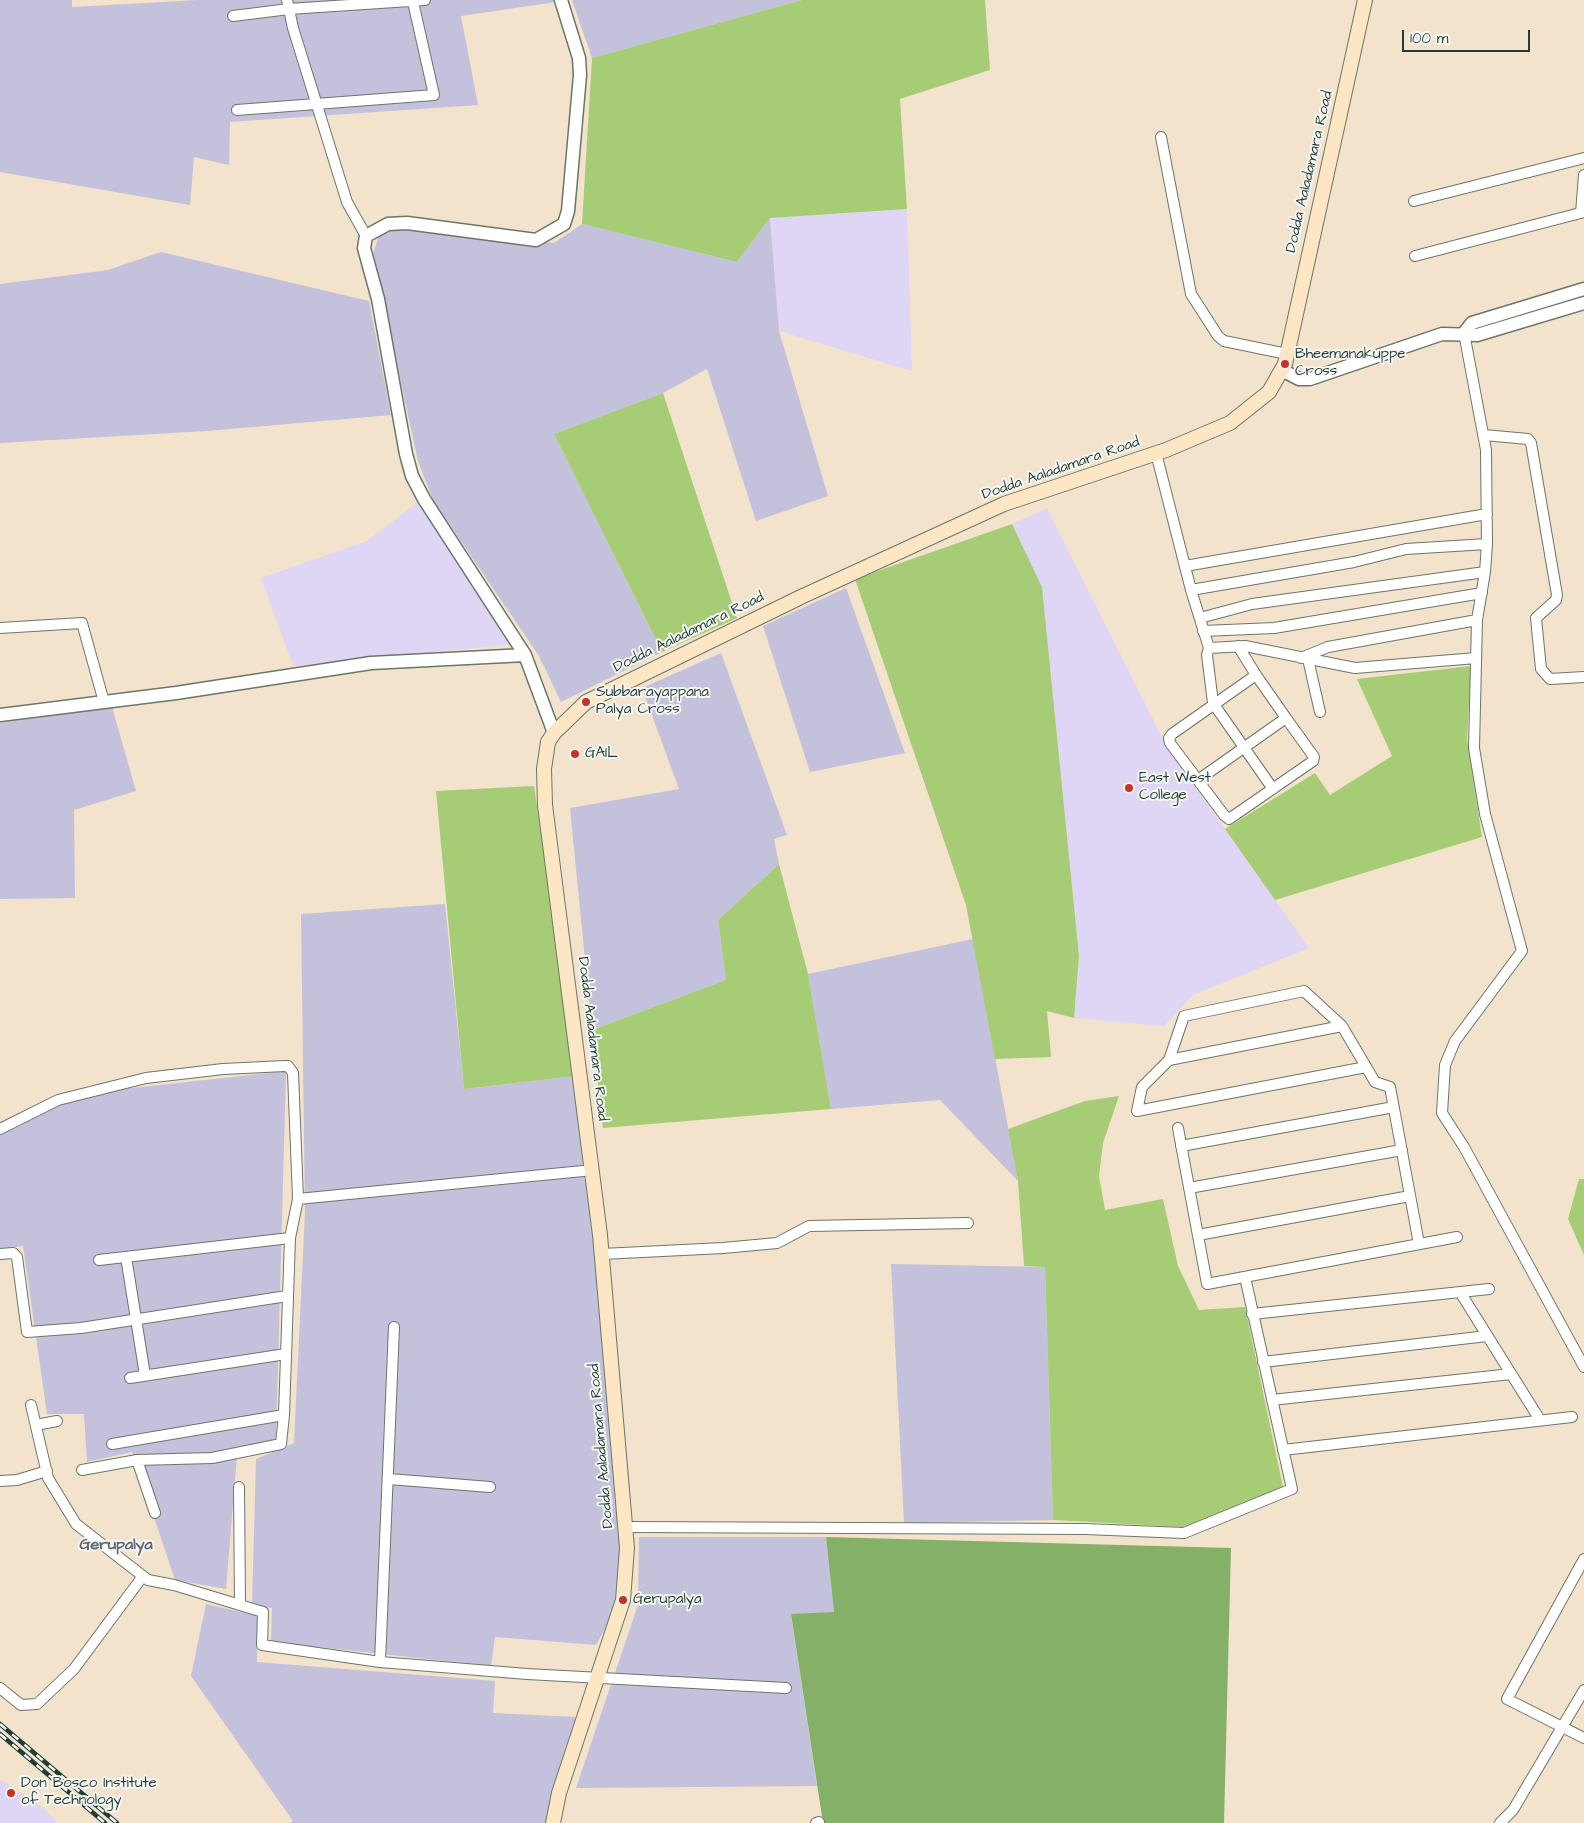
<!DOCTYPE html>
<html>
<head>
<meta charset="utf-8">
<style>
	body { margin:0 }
	#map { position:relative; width:1584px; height:1823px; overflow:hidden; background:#f3e3cc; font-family:"Architects Daughter",sans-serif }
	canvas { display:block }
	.scale { position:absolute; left:1402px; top:30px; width:128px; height:22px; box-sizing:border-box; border:2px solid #1f3d34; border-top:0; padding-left:6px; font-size:15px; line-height:18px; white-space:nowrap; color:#1f3d34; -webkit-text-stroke:4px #f6f6f2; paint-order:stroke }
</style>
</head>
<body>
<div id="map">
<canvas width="1584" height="1823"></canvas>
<div class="scale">100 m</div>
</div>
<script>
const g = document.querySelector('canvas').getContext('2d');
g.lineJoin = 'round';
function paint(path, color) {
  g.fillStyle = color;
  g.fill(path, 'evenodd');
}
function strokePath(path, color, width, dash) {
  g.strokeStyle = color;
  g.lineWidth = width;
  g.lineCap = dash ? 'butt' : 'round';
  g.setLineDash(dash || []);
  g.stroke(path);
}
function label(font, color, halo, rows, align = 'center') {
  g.font = font + ' "Architects Daughter",sans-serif';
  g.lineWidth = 4;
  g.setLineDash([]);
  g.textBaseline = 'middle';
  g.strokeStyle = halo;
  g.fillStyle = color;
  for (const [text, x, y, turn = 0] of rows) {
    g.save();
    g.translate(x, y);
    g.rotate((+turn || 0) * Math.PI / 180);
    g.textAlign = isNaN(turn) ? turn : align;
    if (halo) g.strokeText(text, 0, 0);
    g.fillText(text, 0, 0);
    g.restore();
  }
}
paint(new Path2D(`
	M 907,209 L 912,371 L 779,331 L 770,218 Z
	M 418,502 L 515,644 L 293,666 L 261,578 L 367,541 Z
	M 1047,508 L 1167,747 L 1309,948 L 1193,995 L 1164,1026 L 1074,1018 L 1079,956 L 1042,587 L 1012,524 Z
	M 0,1779 L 42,1807 L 58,1823 L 0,1823 Z`), '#dfd5f5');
paint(new Path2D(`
	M 0,0 L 72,0 L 72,7 L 198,0 L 556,0 L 556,2 L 461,16 L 478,105 L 230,122 L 229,165 L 194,157 L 190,205 L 0,172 Z
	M 572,0 L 802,0 L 592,58 Z
	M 770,218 L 779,331 L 828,496 L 756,521 L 707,369 L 663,393 L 554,434 L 662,652 L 561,702 L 539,656 L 433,500 L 418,461 L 373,254 L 380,232 L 394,228 L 554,243 L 582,224 L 737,262 Z
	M 161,252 L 369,301 L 391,415 L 207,431 L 0,443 L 0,284 L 108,270 Z
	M 846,588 L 905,753 L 810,772 L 763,626 Z
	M 721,653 L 787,835 L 774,839 L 779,864 L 718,920 L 726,980 L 592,1030 L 570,808 L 679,789 L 642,688 Z
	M 112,707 L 136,791 L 74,810 L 75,898 L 0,899 L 0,723 Z
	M 445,904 L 464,1089 L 576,1076 L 593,1223 L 621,1552 L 616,1609 L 596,1645 L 495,1637 L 491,1666 L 271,1642 L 272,1608 L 252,1605 L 256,1459 L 294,1443 L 305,1212 L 301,914 Z
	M 973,939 L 1018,1181 L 940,1100 L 831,1109 L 808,974 Z
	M 286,1071 L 276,1440 L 237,1455 L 226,1589 L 175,1580 L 132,1452 L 87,1462 L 84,1414 L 47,1414 L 23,1246 L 0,1249 L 0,1127 L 96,1092 Z
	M 891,1264 L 1045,1267 L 1053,1520 L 904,1523 Z
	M 639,1537 L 826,1537 L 834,1612 L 791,1615 L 817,1786 L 576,1788 L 638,1605 Z
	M 206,1604 L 258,1616 L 257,1662 L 495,1681 L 493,1713 L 576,1717 L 548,1823 L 290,1823 L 293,1821 L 191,1676 Z`), '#c3c1db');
paint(new Path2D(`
	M 802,0 L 985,0 L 990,70 L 900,99 L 907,209 L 770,218 L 737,262 L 582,224 L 592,58 Z
	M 663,393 L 737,618 L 662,652 L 554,434 Z
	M 1012,524 L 1042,587 L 1079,956 L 1074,1018 L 1047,1011 L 1051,1057 L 995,1059 L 966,905 L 855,579 Z
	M 1471,666 L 1467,739 L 1482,837 L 1275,900 L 1225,829 L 1315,773 L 1330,795 L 1392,756 L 1357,679 Z
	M 534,786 L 576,1076 L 464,1089 L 436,791 Z
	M 779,864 L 808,974 L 831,1109 L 603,1128 L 592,1030 L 726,980 L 718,920 Z
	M 1119,1096 L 1103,1143 L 1099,1176 L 1105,1210 L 1163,1199 L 1178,1266 L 1199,1310 L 1245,1307 L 1283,1487 L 1183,1527 L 1053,1520 L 1045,1267 L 1024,1266 L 1018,1181 L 1008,1129 L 1085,1101 Z
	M 1579,1179 L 1584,1179 L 1584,1255 L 1568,1219 Z`), '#a6cc76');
paint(new Path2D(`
	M 826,1537 L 1231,1548 L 1224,1823 L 823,1823 L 791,1614 L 834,1612 Z`), '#84b067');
const minor = new Path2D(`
	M 287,0 L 293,28 L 347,202 L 366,236
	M 233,16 L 289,9 L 425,0
	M 237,110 L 434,95 L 413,2
	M 1161,137 L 1191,294 L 1218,336 L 1224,341 L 1287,354
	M 1414,201 L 1584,158
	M 1581,213 L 1584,175
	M 1415,256 L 1584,212
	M 1464,333 L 1486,450 L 1487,544 L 1485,572 L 1477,620 L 1474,748 L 1485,814 L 1522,951 L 1455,1041 L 1445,1065 L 1442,1113 L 1464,1147 L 1584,1367
	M 1484,435 L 1528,439 L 1531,443 L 1557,595 L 1556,600 L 1536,618 L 1541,669 L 1550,679 L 1584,677
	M 1156,453 L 1191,590 L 1209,648 L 1207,655 L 1213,703 L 1273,789
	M 1185,566 L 1487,514
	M 1191,590 L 1354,562 L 1406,549 L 1487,544
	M 1200,618 L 1252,604 L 1485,572
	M 0,628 L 82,623 L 104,702
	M 1203,631 L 1274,628 L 1482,593
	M 1238,646 L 1256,675
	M 1209,648 L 1245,646 L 1355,668 L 1476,658
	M 1301,658 L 1328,647 L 1477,620
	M 1308,659 L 1320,712
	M 1198,780 L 1286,718 L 1314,757 L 1313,761 L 1229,819 L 1224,815 L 1170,743 L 1169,738 L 1172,734 L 1256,675 L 1286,718
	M 1169,1060 L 1342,1026
	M 1366,1067 L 1137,1111 L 1142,1087 L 1169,1060 L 1184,1016 L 1304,991 L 1342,1026 L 1375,1082 L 1390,1087 L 1419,1244
	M 1178,1128 L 1207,1284 L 1457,1237
	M 0,1129 L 58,1100 L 146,1078 L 223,1069 L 285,1066 L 288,1066 L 293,1073 L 298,1199 L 290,1238 L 284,1415 L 281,1444 L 212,1458 L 137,1460 L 82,1470
	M 1181,1146 L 1394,1107
	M 1189,1188 L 1402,1150
	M 298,1199 L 593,1170
	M 1198,1235 L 1410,1196
	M 0,1254 L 13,1253 L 17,1257 L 27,1332 L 81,1328 L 287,1296
	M 602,1254 L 723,1248 L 777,1243 L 809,1226 L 968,1223
	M 126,1257 L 145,1375
	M 99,1260 L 290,1238
	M 1460,1292 L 1540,1420
	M 1252,1314 L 1489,1289
	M 1263,1362 L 1487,1336
	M 130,1378 L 286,1354
	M 1272,1400 L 1511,1374
	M 31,1405 L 48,1478 L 76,1524 L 148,1580 L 174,1585 L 263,1612 L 262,1645 L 380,1662 L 527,1674 L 786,1688
	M 36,1425 L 57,1421
	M 112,1444 L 284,1415
	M 1283,1450 L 1572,1417
	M 137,1460 L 155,1513
	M 389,1479 L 490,1487
	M 0,1481 L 17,1480 L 47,1471
	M 239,1487 L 240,1603
	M 626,1527 L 1085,1529 L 1184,1533 L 1292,1489 L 1245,1277
	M 1584,1559 L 1507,1699 L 1584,1738
	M 380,1662 L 394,1327
	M 0,1688 L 21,1705 L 37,1704 L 74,1669 L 143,1576
	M 816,1823 L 819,1822
	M 1500,1823 L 1513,1810 L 1584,1690`);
const tertiary = new Path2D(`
	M 1464,333 L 1472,323 L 1584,289
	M 1282,370 L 1299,379 L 1310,379 L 1442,334 L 1477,335 L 1584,303
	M 0,715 L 176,693 L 371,663 L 525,655
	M 554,733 L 525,655 L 424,499 L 412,476 L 406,454 L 378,299 L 364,248 L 366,236 L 388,224 L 407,223 L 536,240 L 564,224 L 568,211 L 580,75 L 579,58 L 561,0`);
const secondary = new Path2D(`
	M 553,1823 L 559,1793 L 623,1600 L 627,1548 L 600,1235 L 545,805 L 544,769 L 548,742 L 554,733 L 586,702 L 803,596 L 1004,504 L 1166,450 L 1230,423 L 1269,392 L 1285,364 L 1365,0`);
strokePath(minor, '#697769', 12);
strokePath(tertiary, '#697769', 15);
strokePath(secondary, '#697769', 16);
strokePath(minor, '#fff', 10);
strokePath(tertiary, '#fff', 12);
strokePath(secondary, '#fce6c4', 14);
const rail = new Path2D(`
	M 0,1724 L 117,1823
	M 0,1734 L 105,1823`);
strokePath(rail, '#1f3d34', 4.5);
strokePath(rail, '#f6f6f2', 2.5, [8]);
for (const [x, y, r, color] of [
	[1285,364,5,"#c8321e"],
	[586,702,5,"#c8321e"],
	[575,754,5,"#c8321e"],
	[1129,788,5,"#c8321e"],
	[623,1600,5,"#c8321e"],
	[11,1793,5,"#c8321e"]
]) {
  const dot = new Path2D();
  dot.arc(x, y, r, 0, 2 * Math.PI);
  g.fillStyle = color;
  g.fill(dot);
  strokePath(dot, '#f6f6f2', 2);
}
label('15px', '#1f3d34', '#f6f6f2', [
	["Dodda Aaladamara Road",1310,172,-77],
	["Dodda Aaladamara Road",1061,469,-19],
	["Dodda Aaladamara Road",689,633,-26],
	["Dodda Aaladamara Road",592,1039,83],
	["Dodda Aaladamara Road",602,1446,-95]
]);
label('15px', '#1f3d34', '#f6f6f2', [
	["Bheemanakuppe",1295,355],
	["Cross",1295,372],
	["Subbarayappana",596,693],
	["Palya Cross",596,710],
	["GAIL",585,754],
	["East West",1139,779],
	["College",1139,796],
	["Gerupalya",633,1600],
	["Don Bosco Institute",21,1784],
	["of Technology",21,1801]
], 'left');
label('bold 16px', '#5e6873', '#f6f6f2', [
	["Gerupalya",116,1546]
]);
</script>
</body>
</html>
